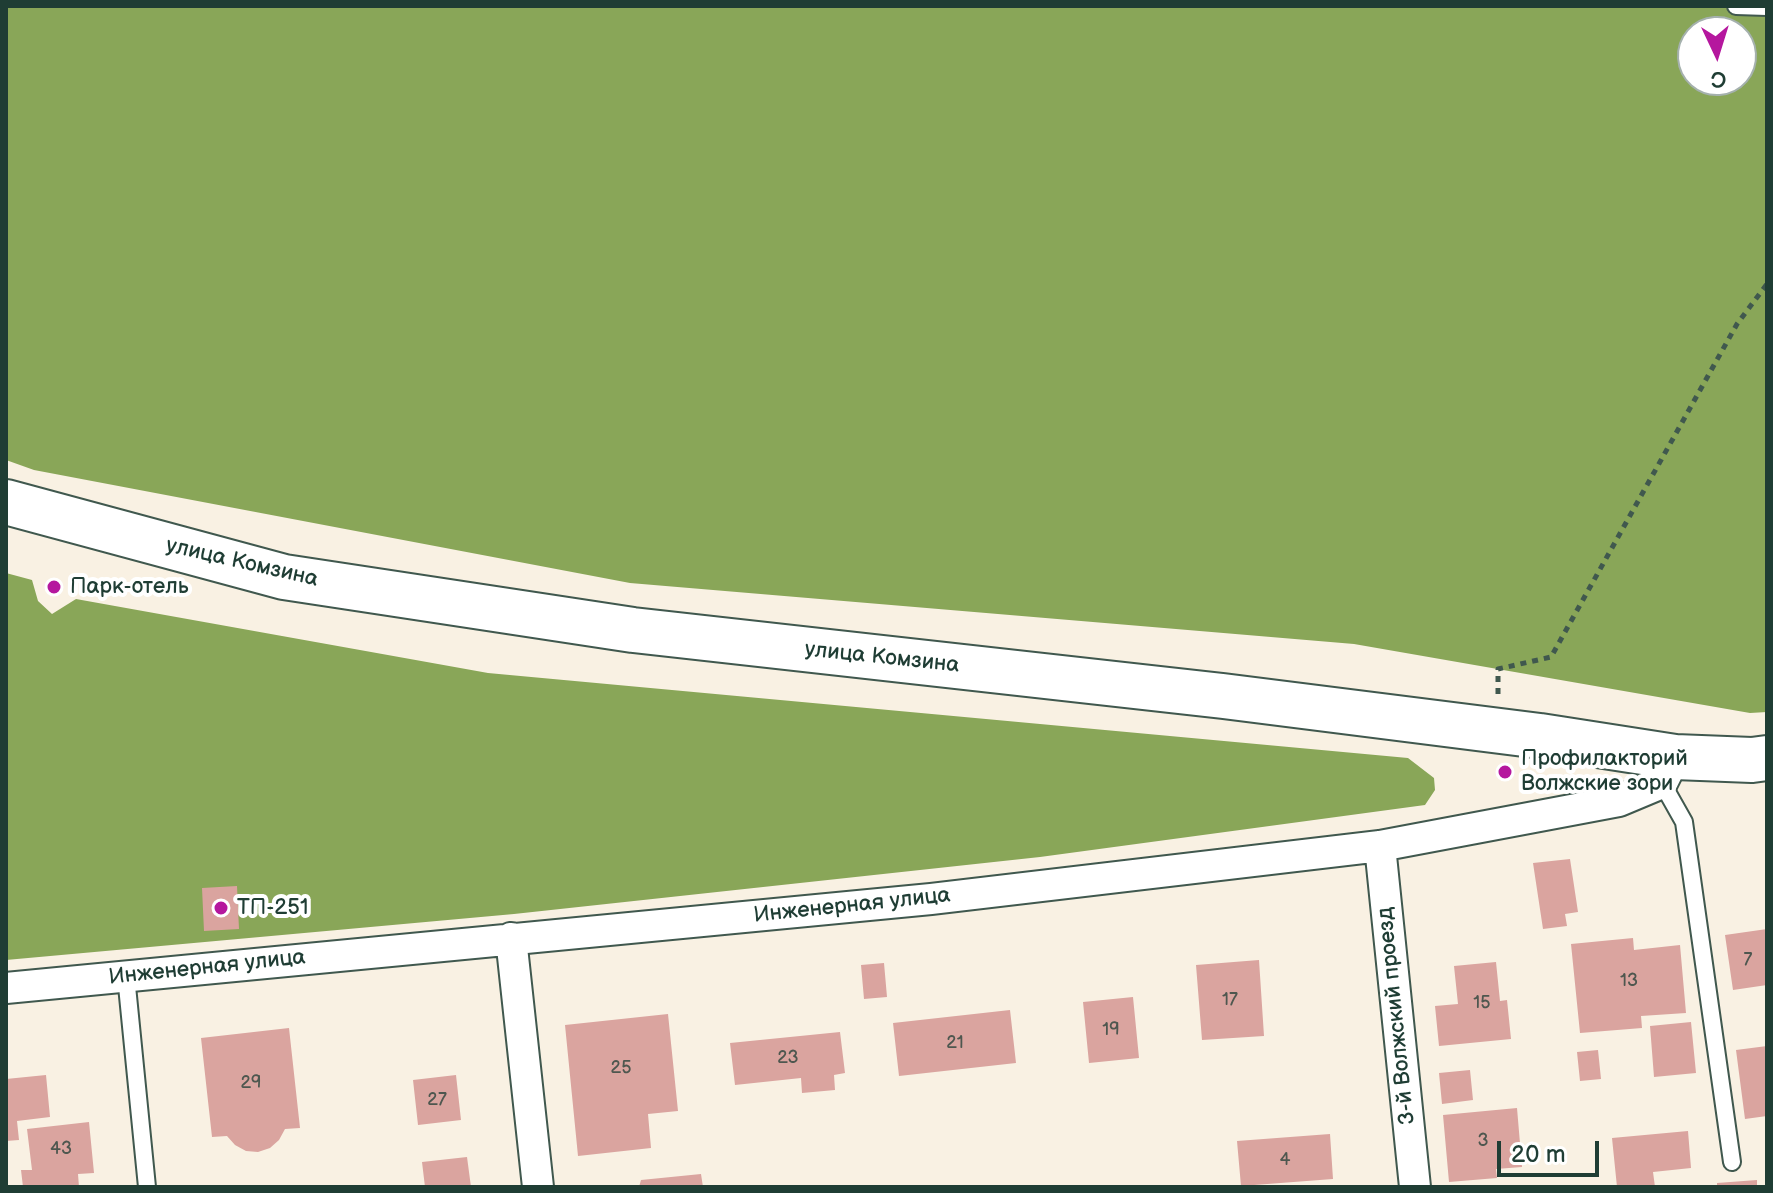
<!DOCTYPE html>
<html>
<head>
<meta charset="utf-8">
<style>
	body { margin:0 }
	#map { position:relative; width:1773px; height:1193px; overflow:hidden; background:#f9f1e3; font-family:"Balsamiq Sans",sans-serif }
	canvas { display:block }
	.frame { position:absolute; inset:0; border:8px solid #1f3d34; pointer-events:none }
	.north { position:absolute; left:1677px; top:16px; width:80px; height:80px; box-sizing:border-box; background:#fff; border:2px solid #a5b1ae; border-radius:50%; rotate:176deg; font-size:22px; font-weight:700; line-height:32px; text-align:center; color:#1f3d34 }
	.north::after { content:''; display:block; margin:auto; width:28px; height:36px; background:#b5179e; clip-path:polygon(50% 0,100% 100%,50% 72%,0 100%) }
	.scale { position:absolute; left:1497px; top:1141px; width:102px; height:36px; box-sizing:border-box; border:4px solid #1f3d34; border-top:0; padding-left:10px; font-size:24px; line-height:28px; white-space:nowrap; color:#1f3d34; -webkit-text-stroke:6px #fff; paint-order:stroke }
</style>
</head>
<body>
<div id="map">
<canvas width="1773" height="1193"></canvas>
<div class="frame"></div>
<div class="north">С</div>
<div class="scale">20 m</div>
</div>
<script>
const ctx = document.querySelector('canvas').getContext('2d');
ctx.lineJoin = 'round';
function fillPath(path, color) {
  ctx.fillStyle = color;
  ctx.fill(path, 'evenodd');
}
function poly(rows) {
  const path = new Path2D();
  for (const r of rows) {
    path.moveTo(r[0], r[1]);
    for (let i = 2; i < r.length; i += 2) path.lineTo(r[i], r[i + 1]);
  }
  return path;
}
function strokePath(path, color, width, dash) {
  ctx.strokeStyle = color;
  ctx.lineWidth = width;
  ctx.lineCap = dash ? 'butt' : 'round';
  ctx.setLineDash(dash || []);
  ctx.stroke(path);
}
function write(font, color, halo, rows, align = 'center') {
  ctx.font = font + ' "Balsamiq Sans",sans-serif';
  ctx.lineWidth = 8;
  ctx.setLineDash([]);
  ctx.textBaseline = 'middle';
  ctx.strokeStyle = halo;
  ctx.fillStyle = color;
  for (const [text, x, y, turn = 0] of rows) {
    ctx.save();
    ctx.translate(x, y);
    ctx.rotate((+turn || 0) * Math.PI / 180);
    ctx.textAlign = isNaN(turn) ? turn : align;
    if (halo) ctx.strokeText(text, 0, 0);
    ctx.fillText(text, 0, 0);
    ctx.restore();
  }
}
const forest = poly([
	[6,6,1767,6,1767,712,1750,713,1354,644,630,583,34,470,6,460],
	[1693,32,1741,32,1741,80,1693,80],
	[6,573,32,580,38,601,52,614,76,599,488,673,1408,758,1434,778,1435,790,1425,805,1040,857,514,914,6,960]
]);
const building = poly([
	[1570,859,1578,912,1565,914,1567,926,1543,929,1533,863],
	[237,886,239,929,204,931,202,888],
	[1767,929,1767,985,1733,990,1725,935],
	[1633,938,1634,950,1680,945,1686,1013,1641,1016,1642,1028,1580,1033,1571,944],
	[1259,960,1264,1036,1202,1040,1196,965],
	[1496,962,1500,1001,1507,1000,1511,1039,1439,1046,1435,1006,1458,1004,1454,966],
	[884,963,887,997,864,999,861,965],
	[1133,997,1139,1058,1089,1063,1083,1002],
	[1010,1010,1016,1063,899,1076,893,1023],
	[668,1014,678,1111,648,1114,651,1148,578,1156,565,1025],
	[1691,1022,1696,1073,1654,1077,1650,1026],
	[289,1028,300,1128,285,1129,279,1140,270,1148,258,1152,246,1151,235,1145,227,1136,212,1137,201,1038],
	[840,1032,845,1073,834,1075,835,1090,802,1093,801,1078,735,1085,730,1043],
	[1767,1046,1767,1116,1745,1119,1736,1050],
	[1598,1050,1601,1079,1580,1081,1577,1052],
	[1470,1070,1473,1100,1442,1104,1439,1073],
	[46,1075,50,1117,17,1121,19,1140,6,1141,6,1079],
	[456,1075,461,1120,418,1125,413,1080],
	[1517,1108,1522,1167,1496,1169,1497,1178,1449,1182,1443,1115],
	[89,1122,94,1173,78,1174,79,1187,23,1187,21,1170,32,1170,27,1129],
	[1688,1131,1691,1168,1653,1172,1655,1187,1617,1187,1612,1138],
	[1330,1134,1333,1179,1241,1186,1237,1141],
	[467,1157,471,1187,425,1187,422,1162],
	[701,1174,703,1187,639,1187,641,1180],
	[1757,1180,1757,1187,1717,1187,1717,1183]
]);
const path = poly([
	[1498,694,1498,669,1551,657,1737,324,1767,284]
]);
const lane = poly([
	[1736,6,1767,7],
	[1662,783,1684,822,1732,1162],
	[126,976,147,1187]
]);
const street = poly([
	[1380,846,1415,1187],
	[511,938,538,1187],
	[6,988,931,899,1380,846,1619,801,1662,783,1675,757]
]);
const primary = poly([
	[6,502,284,577,633,630,1223,696,1540,736,1675,757,1752,760,1767,758]
]);
const markers = [
	[54,587,8,"#b5179e"],
	[1505,772,8,"#b5179e"],
	[221,908,8,"#b5179e"]
];
const numberNames = [
	["7",1748,960],
	["13",1629,981],
	["17",1230,1000],
	["15",1482,1003],
	["19",1111,1030],
	["21",955,1043],
	["23",788,1058],
	["25",621,1068],
	["29",251,1083],
	["27",437,1100],
	["3",1483,1141],
	["43",61,1149],
	["4",1285,1160]
];
const streetNames = [
	["улица Комзина",242,563,13],
	["улица Комзина",882,658,6],
	["Инженерная улица",852,906,-6],
	["Инженерная улица",207,968,-6],
	["3-й Волжский проезд",1397,1016,-96]
];
const poiNames = [
	["Парк-отель",70,587],
	["Профилакторий",1521,759],
	["Волжские зори",1521,784],
	["ТП-251",237,908]
];
fillPath(forest, '#89a658');
fillPath(building, '#daa49f');
strokePath(lane, '#40584e', 20);
strokePath(street, '#40584e', 34);
strokePath(primary, '#40584e', 48);
strokePath(path, '#40584e', 5, [6, 6]);
strokePath(lane, '#fff', 16);
strokePath(street, '#fff', 30);
strokePath(primary, '#fff', 44);
for (const [x, y, r, color] of markers) {
  const dot = new Path2D();
  dot.arc(x, y, r, 0, 2 * Math.PI);
  ctx.fillStyle = color;
  ctx.fill(dot);
  strokePath(dot, '#fff', 3);
}
write('18px', '#4e574f', null, numberNames);
write('22px', '#1f3d34', '#fff', streetNames);
write('22px', '#1f3d34', '#fff', poiNames, 'left');
</script>
</body>
</html>
